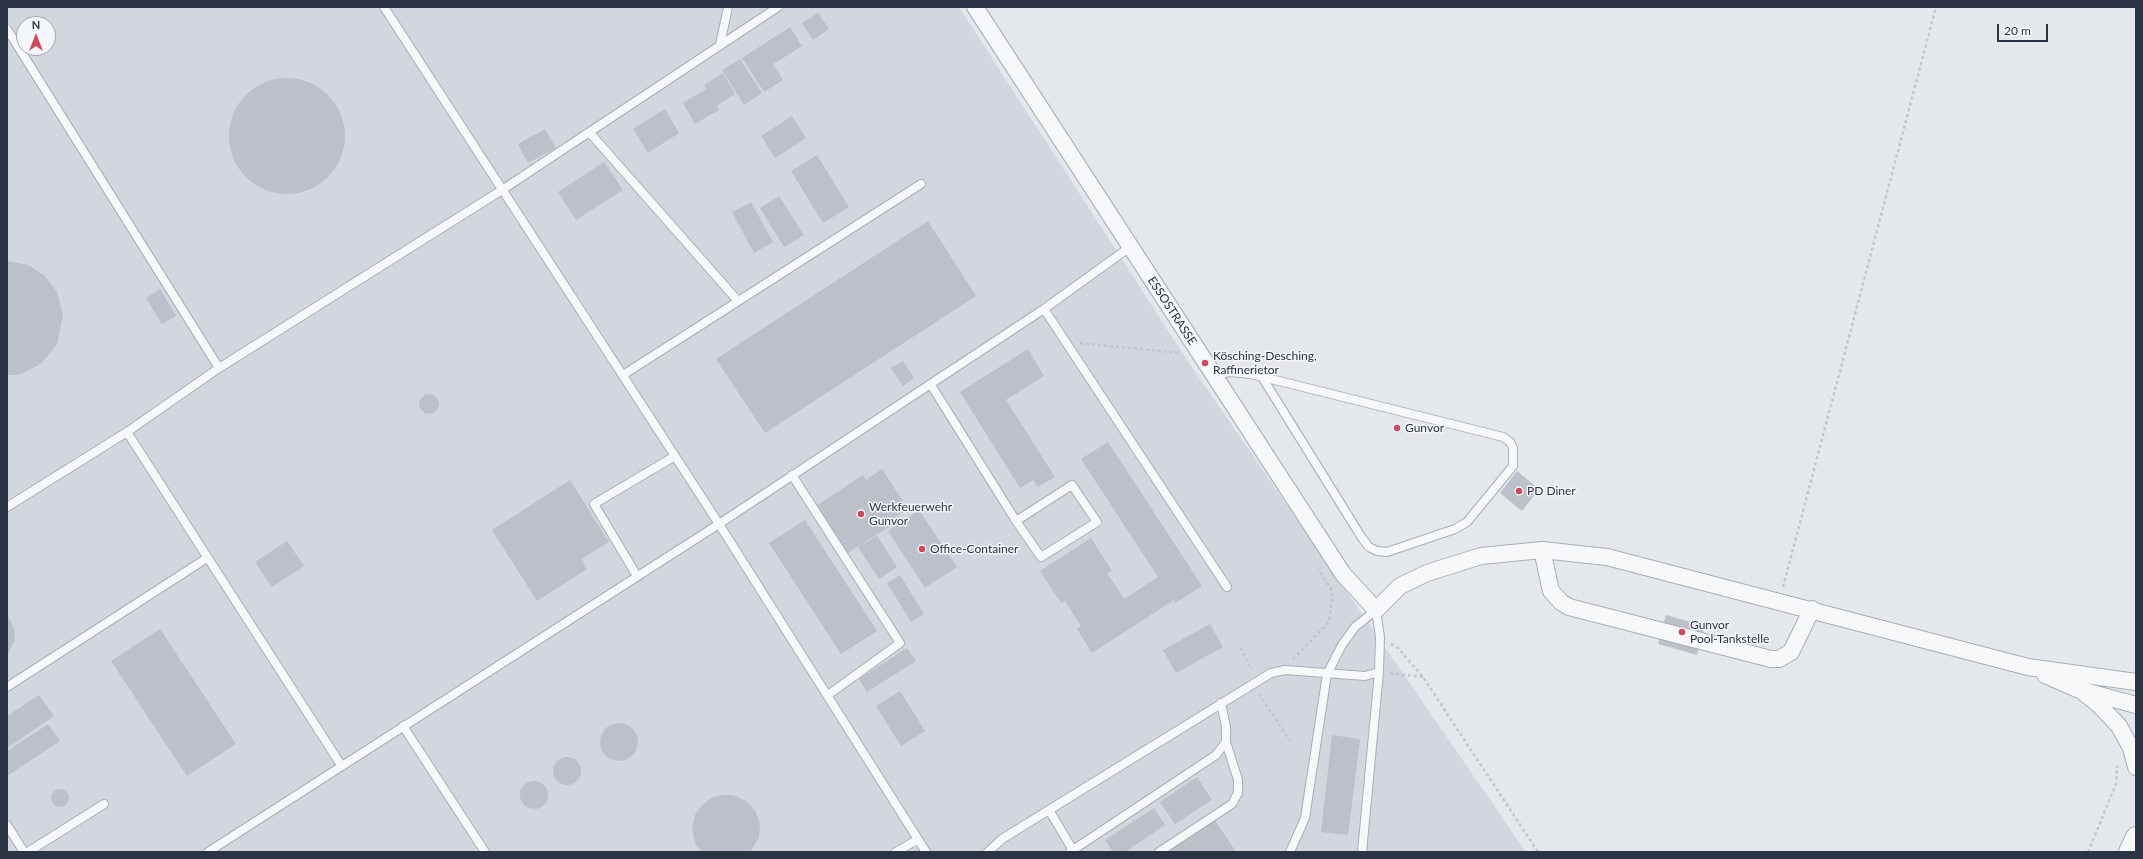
<!DOCTYPE html>
<html>
<head>
<meta charset="utf-8">
<style>
	body { margin:0 }
	#map { position:relative; width:2143px; height:859px; overflow:hidden; background:#e4e7ec; font-family:Lato,sans-serif }
	canvas { display:block }
	.frame { position:absolute; inset:0; border:8px solid #2b3445; pointer-events:none }
	.north { position:absolute; left:16px; top:16px; width:40px; height:40px; box-sizing:border-box; background:#f4f6f9; border:1px solid #a4a8b1; border-radius:50%; rotate:0deg; font-size:11px; font-weight:700; line-height:16px; text-align:center; color:#2b3445 }
	.north::after { content:''; display:block; margin:auto; width:14px; height:18px; background:#d1495b; clip-path:polygon(50% 0,100% 100%,50% 72%,0 100%) }
	.scale { position:absolute; left:1997px; top:24px; width:51px; height:18px; box-sizing:border-box; border:2px solid #2b3445; border-top:0; padding-left:5px; font-size:12px; line-height:14px; white-space:nowrap; color:#2b3445; -webkit-text-stroke:3px #f4f6f9; paint-order:stroke }
</style>
</head>
<body>
<div id="map">
<canvas width="2143" height="859"></canvas>
<div class="frame"></div>
<div class="north">N</div>
<div class="scale">20 m</div>
</div>
<script>
const ctx = document.querySelector('canvas').getContext('2d');
ctx.lineJoin = 'round';
function fillPath(path, color) {
  ctx.fillStyle = color;
  ctx.fill(path, 'evenodd');
}
function poly(rows) {
  const path = new Path2D();
  for (const r of rows) {
    if (r.length === 3) {
      path.moveTo(r[0] + r[2], r[1]);
      path.arc(r[0], r[1], r[2], 0, 2 * Math.PI);
      continue;
    }
    path.moveTo(r[0], r[1]);
    for (let i = 2; i < r.length; i += 2) path.lineTo(r[i], r[i + 1]);
  }
  return path;
}
function strokePath(path, color, width, dash) {
  ctx.strokeStyle = color;
  ctx.lineWidth = width;
  ctx.lineCap = dash ? 'butt' : 'round';
  ctx.setLineDash(dash || []);
  ctx.stroke(path);
}
function write(font, color, halo, rows, align = 'center') {
  ctx.font = font + ' Lato,sans-serif';
  ctx.lineWidth = 3;
  ctx.setLineDash([]);
  ctx.textBaseline = 'middle';
  ctx.strokeStyle = halo;
  ctx.fillStyle = color;
  for (const [text, x, y, turn = 0] of rows) {
    ctx.save();
    ctx.translate(x, y);
    ctx.rotate((+turn || 0) * Math.PI / 180);
    ctx.textAlign = isNaN(turn) ? turn : align;
    if (halo) ctx.strokeText(text, 0, 0);
    ctx.fillText(text, 0, 0);
    ctx.restore();
  }
}
const built = poly([
	[7,7,959,7,1187,360,1526,852,7,852],
	[24,24,48,24,48,48,24,48]
]);
const building = poly([
	[818,13,829,29,813,40,802,23],
	[790,27,802,46,773,64,783,80,764,92,742,58],
	[740,59,762,93,744,105,722,70],
	[723,73,735,94,717,106,719,110,695,124,683,103,706,89,704,85],
	[287,136,58],
	[665,109,679,133,648,153,633,129],
	[792,116,806,138,775,158,761,136],
	[545,129,556,148,528,163,518,144],
	[817,155,849,207,823,223,791,171],
	[604,162,623,190,576,220,558,192],
	[779,196,804,235,784,247,760,208],
	[751,202,773,242,754,253,732,212],
	[928,221,976,296,765,433,716,359],
	[7,261,28,265,44,275,57,292,63,315,57,344,41,364,18,375,7,375],
	[160,289,176,316,162,324,146,298],
	[1028,349,1044,376,1006,400,1055,477,1038,487,1033,480,1020,488,960,392],
	[903,361,914,378,903,386,891,368],
	[429,404,10],
	[1108,442,1202,586,1175,603,1174,600,1092,653,1077,629,1081,626,1065,601,1061,603,1040,571,1091,538,1112,571,1107,573,1124,599,1158,577,1081,459],
	[882,469,908,509,892,519,895,523,848,553,816,506,863,475,866,480],
	[1517,471,1539,489,1522,511,1500,493],
	[570,480,609,542,581,559,587,569,537,601,492,530],
	[919,510,957,567,925,588,888,531],
	[805,520,877,631,841,654,769,543],
	[877,536,897,567,879,579,858,547],
	[287,541,304,566,272,587,255,562],
	[900,575,924,614,911,622,887,583],
	[7,614,14,628,15,640,7,656],
	[1666,615,1705,626,1697,655,1658,644],
	[1210,624,1223,647,1176,673,1163,650],
	[160,629,236,744,187,776,111,661],
	[907,648,916,661,867,692,859,679],
	[900,691,925,731,901,746,876,706],
	[39,695,54,716,7,748,7,716],
	[619,742,19],
	[48,724,60,741,7,776,7,751],
	[1332,735,1360,739,1348,835,1321,832],
	[567,771,14],
	[1197,777,1212,800,1175,824,1160,802],
	[534,795,14],
	[60,798,9],
	[721,795,733,795,746,801,755,810,760,824,759,838,750,852,702,852,695,843,692,828,695,815,702,805,711,798],
	[1154,808,1165,825,1125,852,1113,852,1105,840],
	[1215,820,1236,852,1166,852]
]);
const path = poly([
	[1080,343,1181,353],
	[1783,587,1936,7],
	[1391,644,1398,648,1423,677,1538,852],
	[1240,648,1252,670],
	[1293,659,1329,622,1333,592,1320,572,1320,568],
	[1390,673,1423,677],
	[1259,694,1292,744],
	[2088,852,2116,784,2117,766]
]);
const service = poly([
	[384,7,719,524,926,852],
	[7,29,219,368],
	[720,45,728,7],
	[590,133,738,301],
	[1044,309,1227,587],
	[623,375,921,184],
	[1213,375,1230,372,1251,374,1503,437,1510,442,1513,448,1513,466,1467,522,1455,529,1387,552,1377,551,1369,547,1362,538,1262,377],
	[931,385,1016,521,1041,557,1097,522,1072,485,1016,521],
	[127,432,341,765],
	[792,475,900,643,828,695],
	[7,507,127,432,219,368,502,190,778,7],
	[637,576,594,504,675,456],
	[7,687,207,558],
	[403,726,485,852],
	[1049,810,1074,852],
	[7,825,24,852],
	[28,852,104,804],
	[208,852,719,524,1044,309,1130,247],
	[896,852,917,840],
	[988,852,1002,839,1271,673,1285,670,1365,676,1379,672],
	[1070,852,1216,755,1226,742,1226,727,1221,703],
	[1159,852,1232,804,1238,793,1238,780,1226,742],
	[1290,852,1305,818,1327,674,1342,645,1355,627,1376,610],
	[1362,852,1379,672,1380,637,1376,610]
]);
const minor = poly([
	[975,7,1343,574,1376,610,1400,586,1427,573,1481,556,1542,550,1607,557,2028,667,2136,682],
	[1542,550,1551,591,1561,602,1569,607,1771,659,1779,659,1791,652,1812,609],
	[2045,675,2077,689,2136,705],
	[2084,693,2098,704,2119,726,2131,748,2136,767]
]);
const tertiary = poly([
	[2129,852,2136,837]
]);
const markers = [
	[1205,363,4,"#d1495b"],
	[1397,428,4,"#d1495b"],
	[1519,491,4,"#d1495b"],
	[861,514,4,"#d1495b"],
	[922,549,4,"#d1495b"],
	[1682,632,4,"#d1495b"]
];
const streetNames = [
	["ESSOSTRASSE",1172,311,57]
];
const poiNames = [
	["Kösching-Desching,",1213,356],
	["Raffinerietor",1213,370],
	["Gunvor",1405,428],
	["PD Diner",1527,491],
	["Werkfeuerwehr",869,507],
	["Gunvor",869,521],
	["Office-Container",930,549],
	["Gunvor",1690,625],
	["Pool-Tankstelle",1690,639]
];
fillPath(built, '#d2d6de');
fillPath(building, '#bbc0ca');
strokePath(service, '#a9aeb7', 10);
strokePath(minor, '#a9aeb7', 18);
strokePath(tertiary, '#a9aeb7', 22);
strokePath(path, '#c2c5cb', 2.5, [3, 3]);
strokePath(service, '#f7f8fa', 8);
strokePath(minor, '#f7f8fa', 16);
strokePath(tertiary, '#f7f8fa', 20);
for (const [x, y, r, color] of markers) {
  const dot = new Path2D();
  dot.arc(x, y, r, 0, 2 * Math.PI);
  ctx.fillStyle = color;
  ctx.fill(dot);
  strokePath(dot, '#f4f6f9', 1.5);
}
write('12px', '#2b3445', '#f4f6f9', streetNames);
write('12px', '#2b3445', '#f4f6f9', poiNames, 'left');
</script>
</body>
</html>
